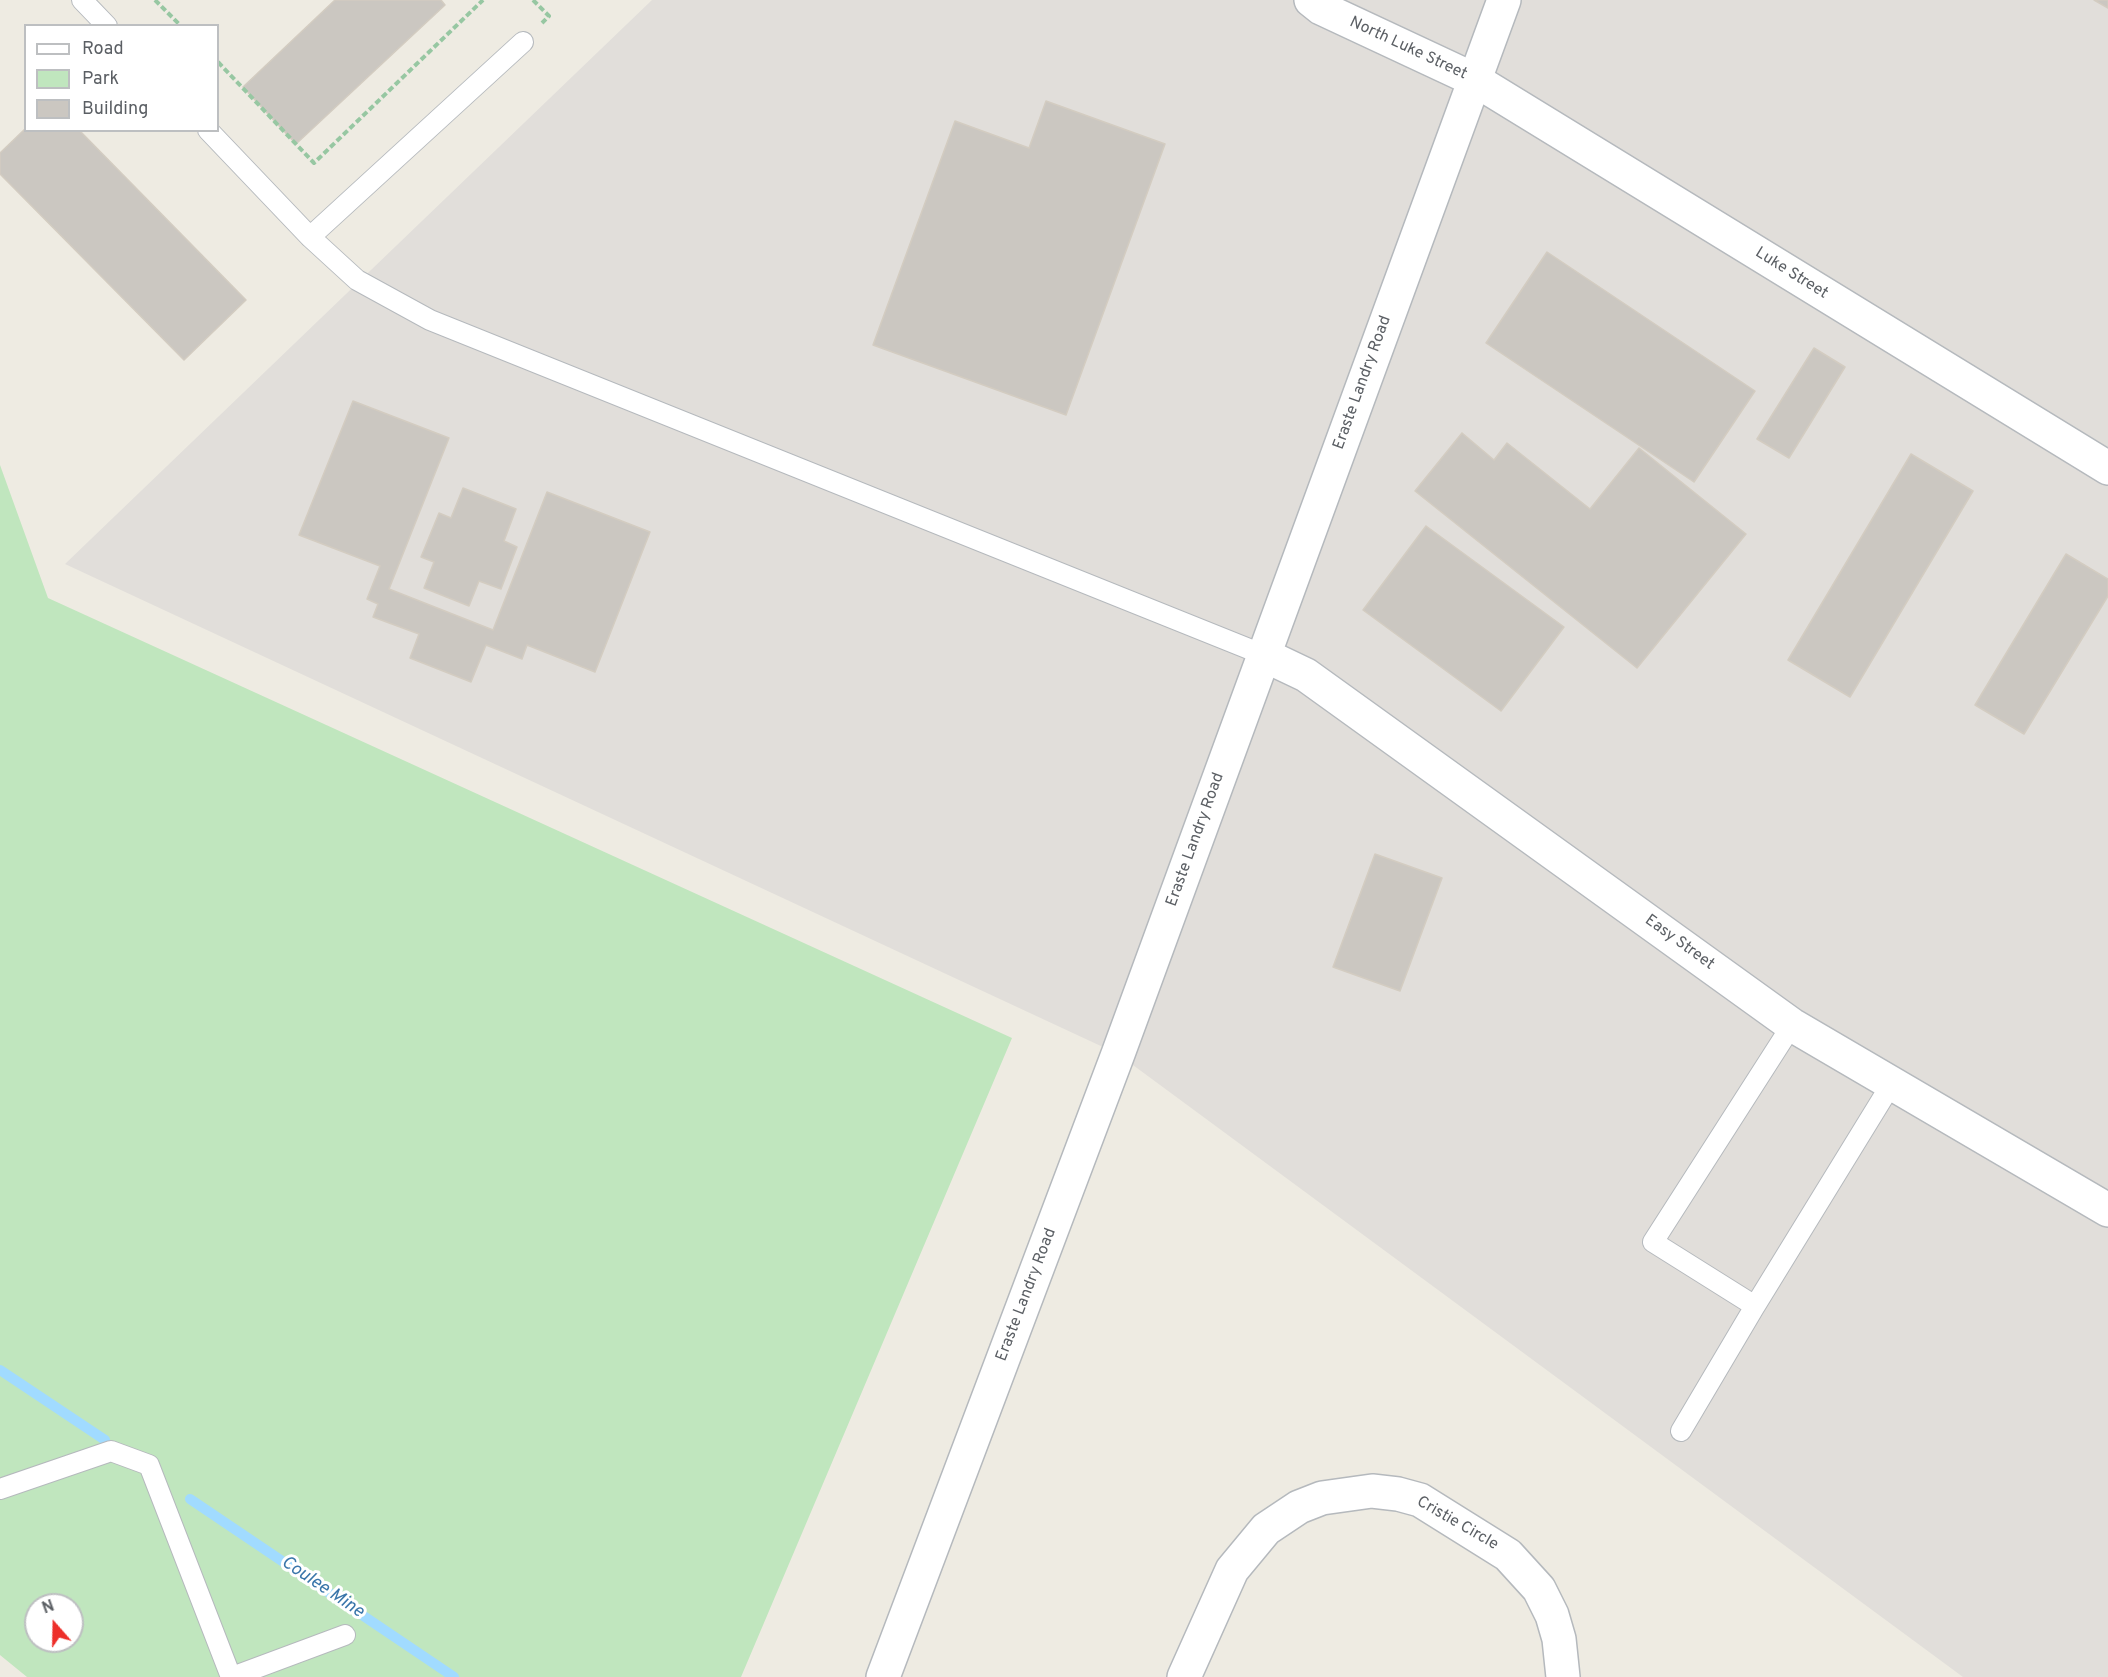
<!DOCTYPE html>
<html>
<head>
<meta charset="utf-8">
<style>
	body { margin:0 }
	#map { position:relative; width:2108px; height:1677px; overflow:hidden; background:#eeebe2; font-family:Overpass,sans-serif }
	canvas { display:block }
	.legend { position:absolute; left:24px; top:24px; width:195px; height:108px; box-sizing:border-box; background:#fff; border:2px solid #bdbfc1; margin:0; padding:8px 10px; list-style:none; font-size:18px; color:#5b5f64 }
	.legend li { display:flex; align-items:center; gap:12px; height:30px }
	.legend b { width:30px; border:2px solid #bdbfc1 }
	.north { position:absolute; left:24px; top:1593px; width:60px; height:60px; box-sizing:border-box; background:#fff; border:2px solid #bdbfc1; border-radius:50%; rotate:340deg; font-size:16px; font-weight:700; line-height:24px; text-align:center; color:#5b5f64 }
	.north::after { content:''; display:block; margin:auto; width:21px; height:27px; background:#ed2f2a; clip-path:polygon(50% 0,100% 100%,50% 72%,0 100%) }
</style>
</head>
<body>
<div id="map">
<canvas width="2108" height="1677"></canvas>
<ul class="legend">
<li><b style="height:8px;background:#fff"></b>Road</li>
<li><b style="height:16px;background:#c0e6be"></b>Park</li>
<li><b style="height:16px;background:#cbc7c1"></b>Building</li>
</ul>
<div class="north">N</div>
</div>
<script>
const ctx = document.querySelector('canvas').getContext('2d');
ctx.lineJoin = 'round';
function fillPath(path, color) {
  ctx.fillStyle = color;
  ctx.fill(path, 'evenodd');
}
function poly(rows) {
  const path = new Path2D();
  for (const r of rows) {
    path.moveTo(r[0], r[1]);
    for (let i = 2; i < r.length; i += 2) path.lineTo(r[i], r[i + 1]);
  }
  return path;
}
function strokePath(path, color, width, dash) {
  ctx.strokeStyle = color;
  ctx.lineWidth = width;
  ctx.lineCap = dash ? 'butt' : 'round';
  ctx.setLineDash(dash || []);
  ctx.stroke(path);
}
function write(font, color, halo, rows, align = 'center') {
  ctx.font = font + ' Overpass,sans-serif';
  ctx.lineWidth = 6;
  ctx.setLineDash([]);
  ctx.textBaseline = 'middle';
  ctx.strokeStyle = halo;
  ctx.fillStyle = color;
  for (const [text, x, y, turn = 0] of rows) {
    ctx.save();
    ctx.translate(x, y);
    ctx.rotate((+turn || 0) * Math.PI / 180);
    ctx.textAlign = isNaN(turn) ? turn : align;
    if (halo) ctx.strokeText(text, 0, 0);
    ctx.fillText(text, 0, 0);
    ctx.restore();
  }
}
const industrial = poly([
	[652,0,2108,0,2108,1677,1963,1677,1118,1054,65,564]
]);
const green = poly([
	[0,465,48,598,1012,1038,741,1677,27,1677,0,1655],
	[36,1605,72,1605,72,1641,36,1641]
]);
const stream = poly([
	[0,1370,105,1440],
	[190,1499,454,1677]
]);
const building = poly([
	[335,0,441,0,445,5,296,144,243,87,335,0],
	[2094,0,2108,0,2108,8,2094,0],
	[1046,101,1165,144,1066,415,873,345,955,121,1029,148,1046,101],
	[26,128,26,130,79,130,246,300,184,360,0,174,0,153,26,128],
	[1547,252,1755,391,1694,482,1486,343,1547,252],
	[1814,348,1845,367,1789,458,1757,439,1814,348],
	[353,401,449,438,389,589,493,630,547,492,650,532,595,672,527,645,522,659,486,645,471,682,410,658,419,634,373,617,378,604,367,599,380,566,299,535,353,401],
	[1462,433,1494,460,1507,443,1590,509,1639,448,1746,534,1637,668,1415,491,1462,433],
	[1911,454,1973,491,1850,697,1788,660,1911,454],
	[463,488,516,509,504,541,517,547,501,589,479,581,469,606,424,588,434,562,421,557,439,513,451,518,463,488],
	[1426,526,1564,627,1501,711,1363,610,1426,526],
	[2066,554,2108,579,2108,596,2024,734,1975,705,2066,554],
	[1375,854,1442,878,1400,991,1333,967,1375,854]
]);
const path = poly([
	[155,0,181,26],
	[533,0,549,16,542,23],
	[218,62,314,163,483,0]
]);
const service = poly([
	[82,0,107,26],
	[208,130,310,237,357,280,430,320,1264,655],
	[310,237,523,42],
	[1792,1025,1653,1242,1755,1306,1892,1083],
	[1681,1431,1755,1306],
	[0,1489,111,1451,149,1465,231,1677],
	[232,1677,345,1635]
]);
const minor = poly([
	[1311,0,1321,8,1475,80,2108,468],
	[1264,655,1306,675,1792,1025,2108,1210],
	[1184,1677,1232,1570,1266,1529,1299,1507,1322,1498,1372,1491,1398,1494,1420,1500,1508,1555,1539,1589,1552,1615,1559,1639,1563,1677]
]);
const tertiary = poly([
	[883,1677,1118,1054,1504,0]
]);
const streetNames = [
	["North Luke Street",1408,49,25],
	["Luke Street",1791,274,32],
	["Eraste Landry Road",1363,383,-70],
	["Eraste Landry Road",1196,840,-70],
	["Easy Street",1679,943,36],
	["Eraste Landry Road",1027,1295,-69],
	["Cristie Circle",1457,1524,30]
];
const waterNames = [
	["Coulee Mine",322,1588,34]
];
fillPath(industrial, '#e1deda');
fillPath(green, '#c0e6be');
strokePath(stream, '#a1dbff', 10);
fillPath(building, '#cbc7c1');
strokePath(building, '#d3ccc1', 1.5);
strokePath(service, '#b5b9bd', 22);
strokePath(minor, '#b5b9bd', 36);
strokePath(tertiary, '#b5b9bd', 36);
strokePath(path, '#97c7a2', 4, [6, 3]);
strokePath(service, '#fff', 20);
strokePath(minor, '#fff', 33);
strokePath(tertiary, '#fff', 33);
write('16px', '#5b5f64', '#fff', streetNames);
write('italic 18px', '#3a76aa', '#fff', waterNames);
</script>
</body>
</html>
